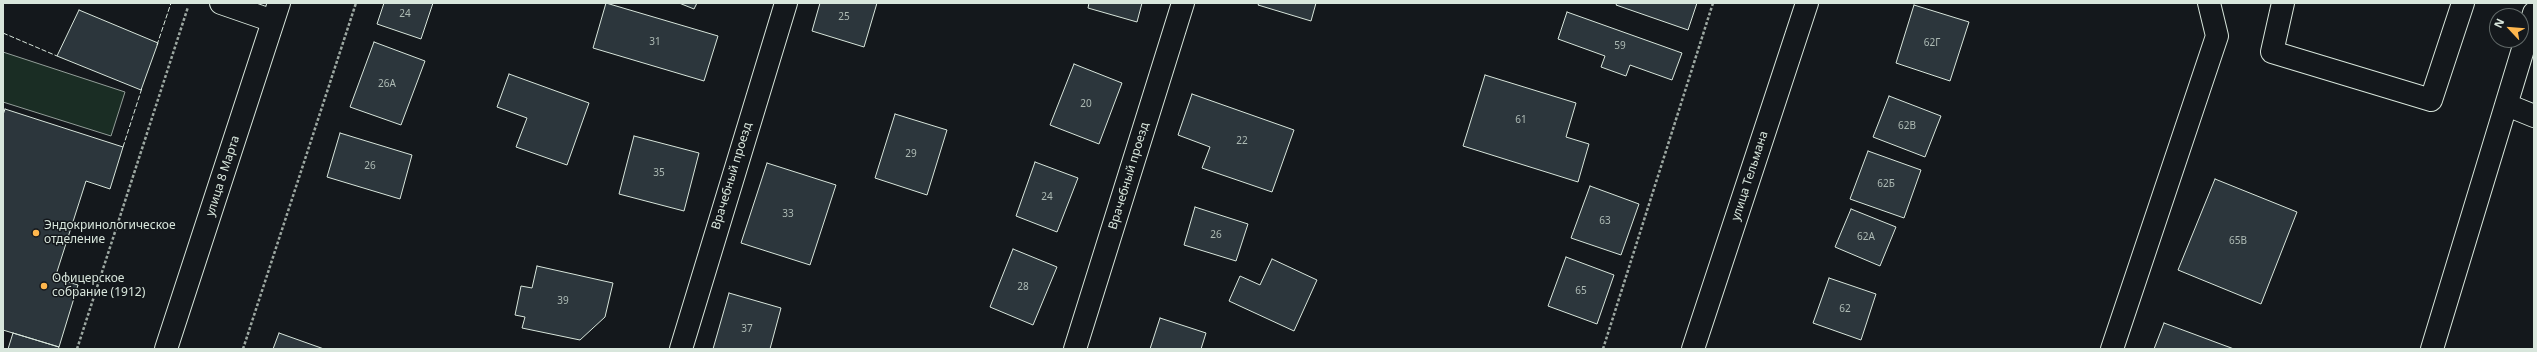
<!DOCTYPE html>
<html>
<head>
<meta charset="utf-8">
<style>
	body { margin:0 }
	#map { position:relative; width:2537px; height:352px; overflow:hidden; background:#14181c; font-family:"Noto Sans",sans-serif }
	canvas { display:block }
	.frame { position:absolute; inset:0; border:4px solid #d8e6dc; pointer-events:none }
	.north { position:absolute; left:2489px; top:8px; width:40px; height:40px; box-sizing:border-box; background:#14181c; border:1px solid #626a69; border-radius:50%; rotate:296deg; font-size:11px; font-weight:700; line-height:16px; text-align:center; color:#d8e6dc }
	.north::after { content:''; display:block; margin:auto; width:14px; height:18px; background:#ffb74d; clip-path:polygon(50% 0,100% 100%,50% 72%,0 100%) }
</style>
</head>
<body>
<div id="map">
<canvas width="2537" height="352"></canvas>
<div class="frame"></div>
<div class="north">N</div>
</div>
<script>
const ctx = document.querySelector('canvas').getContext('2d');
ctx.lineJoin = 'round';
function fillPath(path, color) {
  ctx.fillStyle = color;
  ctx.fill(path, 'evenodd');
}
function poly(rows) {
  const path = new Path2D();
  for (const r of rows) {
    path.moveTo(r[0], r[1]);
    for (let i = 2; i < r.length; i += 2) path.lineTo(r[i], r[i + 1]);
  }
  return path;
}
function strokePath(path, color, width, dash) {
  ctx.strokeStyle = color;
  ctx.lineWidth = width;
  ctx.lineCap = dash ? 'butt' : 'round';
  ctx.setLineDash(dash || []);
  ctx.stroke(path);
}
function write(font, color, halo, rows, align = 'center') {
  ctx.font = font + ' "Noto Sans",sans-serif';
  ctx.lineWidth = 3;
  ctx.setLineDash([]);
  ctx.textBaseline = 'middle';
  ctx.strokeStyle = halo;
  ctx.fillStyle = color;
  for (const [text, x, y, turn = 0] of rows) {
    ctx.save();
    ctx.translate(x, y);
    ctx.rotate((+turn || 0) * Math.PI / 180);
    ctx.textAlign = isNaN(turn) ? turn : align;
    if (halo) ctx.strokeText(text, 0, 0);
    ctx.fillText(text, 0, 0);
    ctx.restore();
  }
}
const green = poly([
	[3,52,125,92,111,136,3,102,3,52]
]);
const building = poly([
	[384,3,433,3,421,39,377,24,384,3],
	[606,3,718,36,704,81,593,48,606,3],
	[679,3,697,3,694,9,679,3],
	[820,3,877,3,864,47,812,31,820,3],
	[1089,3,1142,3,1137,22,1088,8,1089,3],
	[1259,3,1316,3,1311,21,1258,5,1259,3],
	[1617,3,1697,3,1688,30,1616,5,1617,3],
	[1914,5,1969,22,1950,81,1896,63,1914,5],
	[79,10,158,43,141,90,57,56,79,10],
	[1567,12,1682,53,1672,80,1630,65,1626,76,1601,67,1605,56,1558,39,1567,12],
	[374,42,425,61,401,125,350,107,374,42],
	[1074,64,1122,83,1099,144,1050,125,1074,64],
	[509,74,589,103,567,165,516,147,527,118,497,107,509,74],
	[1485,75,1576,103,1566,137,1589,144,1578,182,1463,146,1485,75],
	[1192,94,1294,130,1272,192,1202,168,1210,147,1178,135,1192,94],
	[1889,96,1941,116,1925,157,1873,137,1889,96],
	[5,109,123,147,110,189,86,181,55,278,78,285,59,347,3,330,3,115,5,109],
	[895,114,947,130,927,195,875,178,895,114],
	[340,133,412,155,400,199,327,177,340,133],
	[634,136,699,153,684,211,619,194,634,136],
	[1868,151,1921,170,1904,218,1850,199,1868,151],
	[1035,162,1078,178,1057,232,1016,216,1035,162],
	[767,163,836,185,810,265,741,243,767,163],
	[2215,179,2297,212,2261,304,2178,270,2215,179],
	[1590,186,1639,204,1621,255,1571,238,1590,186],
	[1195,207,1248,224,1236,261,1184,245,1195,207],
	[1851,209,1896,227,1880,266,1835,247,1851,209],
	[1013,249,1057,267,1033,325,990,307,1013,249],
	[1566,257,1614,275,1597,324,1548,306,1566,257],
	[1272,259,1317,280,1294,331,1229,301,1240,276,1260,285,1272,259],
	[537,266,613,283,605,317,580,340,522,328,525,317,515,315,521,286,532,288,537,266],
	[1829,278,1876,294,1861,340,1813,323,1829,278],
	[729,293,781,308,770,349,713,349,729,293],
	[1160,318,1206,333,1201,349,1150,349,1160,318],
	[2164,323,2234,349,2154,349,2164,323],
	[13,333,59,347,58,349,8,349,13,333],
	[279,333,324,349,273,349,279,333]
]);
const path = poly([
	[77,349,188,7],
	[243,349,356,3],
	[1603,349,1713,3]
]);
const minor = poly([
	[221,3,273,21],
	[2283,3,2272,52,2431,100,2463,3],
	[2507,105,2534,116],
	[166,349,279,3],
	[681,349,786,3],
	[1075,349,1183,3],
	[1693,349,1807,3],
	[2112,349,2217,36,2209,3],
	[2432,349,2534,13]
]);
const fence = poly([
	[3,33,57,56],
	[157,45,171,3],
	[123,147,142,88]
]);
const markers = [
	[36,233,4,"#ffb74d"],
	[44,286,4,"#ffb74d"]
];
const numberNames = [
	["24",405,14],
	["25",844,17],
	["31",655,42],
	["62Г",1932,43],
	["59",1620,46],
	["26А",387,84],
	["20",1086,104],
	["61",1521,120],
	["62В",1907,126],
	["22",1242,141],
	["29",911,154],
	["26",370,166],
	["35",659,173],
	["62Б",1886,184],
	["24",1047,197],
	["33",788,214],
	["63",1605,221],
	["26",1216,235],
	["62А",1866,237],
	["65В",2238,241],
	["28",1023,287],
	["65",1581,291],
	["39",563,301],
	["62",1845,309],
	["37",747,329]
];
const streetNames = [
	["улица 8 Марта",223,176,-72],
	["Врачебный проезд",732,176,-73],
	["Врачебный проезд",1129,176,-73],
	["улица Тельмана",1750,176,-72]
];
const poiNames = [
	["Эндокринологическое",44,226],
	["отделение",44,240],
	["Офицерское",52,279],
	["собрание (1912)",52,293]
];
fillPath(green, '#1a2d24');
strokePath(green, '#939e99', 1);
fillPath(building, '#2c363c');
strokePath(building, '#d8e6dc', 1);
strokePath(minor, '#d8e6dc', 24);
strokePath(path, '#9da8a2', 2.5, [3, 2]);
strokePath(minor, '#14181c', 22);
strokePath(fence, '#d8e6dc', 1, [5, 2]);
for (const [x, y, r, color] of markers) {
  const dot = new Path2D();
  dot.arc(x, y, r, 0, 2 * Math.PI);
  ctx.fillStyle = color;
  ctx.fill(dot);
  strokePath(dot, '#14181c', 1.5);
}
write('10px', '#adbab4', null, numberNames);
write('12px', '#d8e6dc', '#14181c', streetNames);
write('12px', '#d8e6dc', '#14181c', poiNames, 'left');
</script>
</body>
</html>
